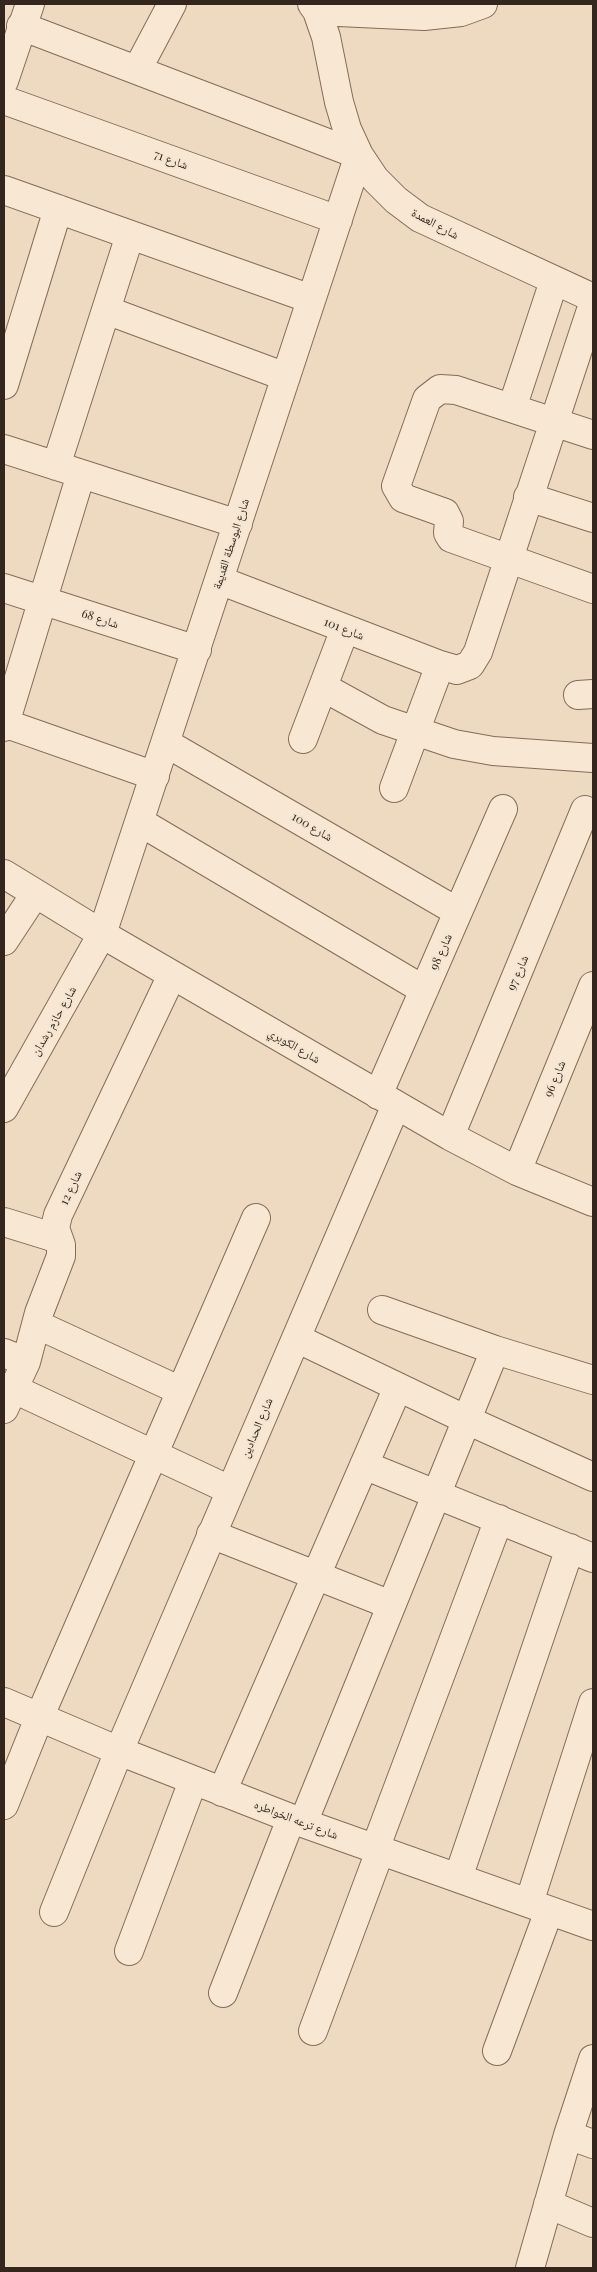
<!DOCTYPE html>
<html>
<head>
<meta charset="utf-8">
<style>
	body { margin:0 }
	#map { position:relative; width:597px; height:2272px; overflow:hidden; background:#eddac1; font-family:"Playfair Display",serif }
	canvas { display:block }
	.frame { position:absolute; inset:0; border:5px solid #35261d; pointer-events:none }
</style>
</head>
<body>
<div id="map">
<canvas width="597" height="2272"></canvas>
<div class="frame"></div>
</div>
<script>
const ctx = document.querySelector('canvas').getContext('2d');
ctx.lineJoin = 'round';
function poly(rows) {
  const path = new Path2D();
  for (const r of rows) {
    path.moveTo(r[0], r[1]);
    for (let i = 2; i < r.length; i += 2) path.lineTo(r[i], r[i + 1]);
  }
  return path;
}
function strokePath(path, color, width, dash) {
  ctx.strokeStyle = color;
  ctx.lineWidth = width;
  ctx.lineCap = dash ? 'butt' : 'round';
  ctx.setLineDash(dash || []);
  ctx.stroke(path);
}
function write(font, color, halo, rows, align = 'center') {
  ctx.font = font + ' "Playfair Display","Noto Naskh Arabic",serif';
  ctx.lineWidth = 4;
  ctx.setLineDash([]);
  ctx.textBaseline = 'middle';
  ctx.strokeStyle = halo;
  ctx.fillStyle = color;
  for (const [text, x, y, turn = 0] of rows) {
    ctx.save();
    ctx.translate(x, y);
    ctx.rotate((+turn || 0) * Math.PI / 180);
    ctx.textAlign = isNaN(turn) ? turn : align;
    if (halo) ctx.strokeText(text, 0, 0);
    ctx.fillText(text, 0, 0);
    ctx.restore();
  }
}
const minor = poly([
	[312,4,317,11,326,37,339,102,347,129,359,155,375,179,396,200,420,218,593,298],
	[317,11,424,16,461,12,483,4],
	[137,70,172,4],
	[4,81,30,4],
	[4,100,338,220],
	[4,190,311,299],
	[106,310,286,377],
	[4,385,58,209],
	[512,408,554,281],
	[593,435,456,390,440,389,427,399,396,486,403,498,445,513,449,521,448,533,451,538,593,589],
	[4,449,238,524],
	[56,466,130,235],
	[528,497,593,518],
	[219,580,440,665,457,670,470,665,478,652,593,304],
	[4,588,197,650],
	[323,687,383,720,454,744,493,751,593,758],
	[578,695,593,694],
	[4,723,155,776],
	[4,727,81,474],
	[303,739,345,629],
	[166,743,458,912],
	[394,788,440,665],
	[140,822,424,990],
	[4,874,102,934,450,1136,517,1171,593,1202],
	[4,941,35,894],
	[378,1095,503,809],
	[4,1108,102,934,359,155,21,26],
	[450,1136,585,810],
	[517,1171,593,986],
	[4,1222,59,1239],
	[382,1310,495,1350,593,1380],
	[36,1324,181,1391],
	[296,1338,467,1420,593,1477],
	[4,1353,26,1362],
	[14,1389,230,1490],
	[4,1409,26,1362,39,1313,61,1256,61,1245,55,1228,58,1215,172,975],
	[364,1465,593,1558],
	[211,1534,391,1605],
	[4,1702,119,1751,303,1823,593,1926],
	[222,1792,398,1387],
	[4,1805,39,1718,256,1218],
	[303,1823,495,1350],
	[375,1849,499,1519],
	[458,1878,570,1548],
	[529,1903,593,1703],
	[54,1912,119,1751,396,1105],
	[129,1951,193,1781],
	[223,1993,291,1819],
	[313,2031,380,1851],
	[497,2051,549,1911],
	[568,2135,593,2144],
	[548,2204,593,2223],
	[530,2268,568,2135,593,2059]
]);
const streetNames = [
	["شارع 71",171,160,20],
	["شارع العمدة",435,224,28],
	["شارع البوسطة القديمة",231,544,-72],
	["شارع 68",100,619,18],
	["شارع 101",344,629,21],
	["شارع 100",312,827,30],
	["شارع 98",441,952,-66],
	["شارع 97",518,973,-67],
	["شارع حازم رشدان",54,1021,-60],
	["شارع الكوبري",294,1046,30],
	["شارع 96",555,1079,-68],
	["شارع 12",71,1188,-65],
	["شارع الحدادين",257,1428,-67],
	["شارع ترعه الخواطره",296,1820,21]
];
strokePath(minor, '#856b59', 30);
strokePath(minor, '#f8e8d3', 28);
write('12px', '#35261d', '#f4e5d0', streetNames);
</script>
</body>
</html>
